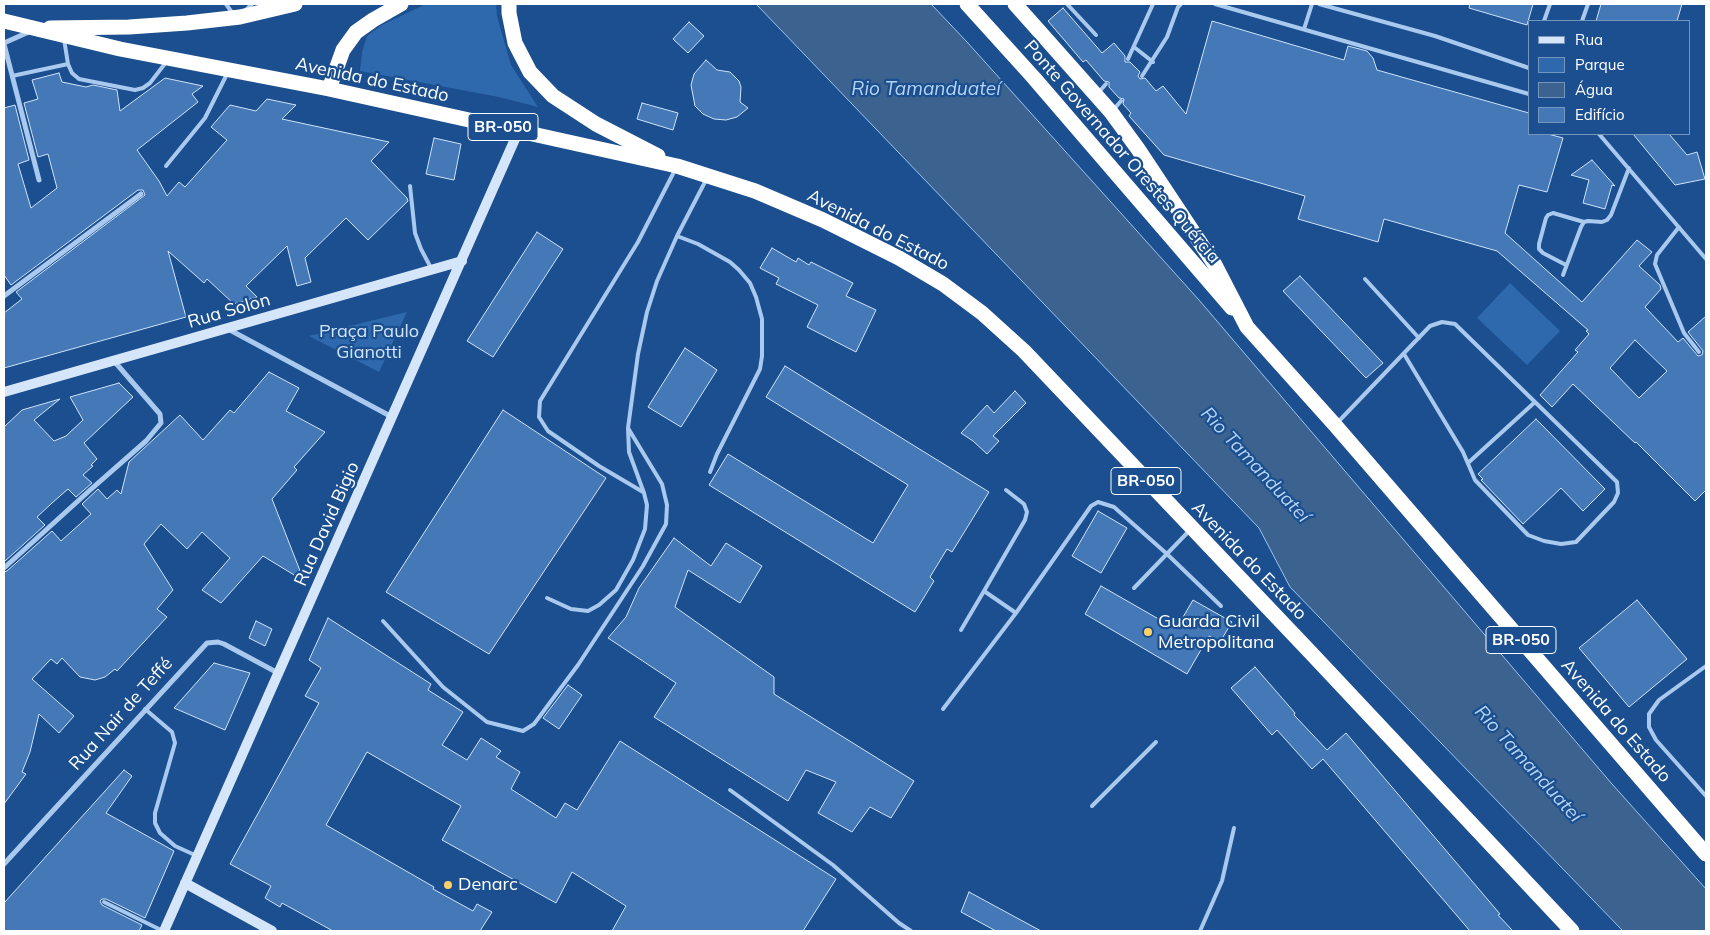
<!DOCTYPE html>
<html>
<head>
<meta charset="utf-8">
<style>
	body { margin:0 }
	#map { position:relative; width:1710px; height:935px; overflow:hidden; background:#1b4f8f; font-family:Mulish,sans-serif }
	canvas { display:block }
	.frame { position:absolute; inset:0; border:5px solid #fff; pointer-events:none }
	.legend { position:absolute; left:1528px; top:20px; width:162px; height:115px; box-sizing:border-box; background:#1b4f8f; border:1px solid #7695bc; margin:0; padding:6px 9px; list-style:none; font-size:15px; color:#fff }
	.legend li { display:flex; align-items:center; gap:10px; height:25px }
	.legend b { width:25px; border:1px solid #7695bc }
</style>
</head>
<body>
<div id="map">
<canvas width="1710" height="935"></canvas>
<div class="frame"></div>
<ul class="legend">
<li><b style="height:6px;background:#d6e6fa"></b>Rua</li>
<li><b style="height:14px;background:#2e69ad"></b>Parque</li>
<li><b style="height:14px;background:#3c6290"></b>Água</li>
<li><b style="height:14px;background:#4478b7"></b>Edifício</li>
</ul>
</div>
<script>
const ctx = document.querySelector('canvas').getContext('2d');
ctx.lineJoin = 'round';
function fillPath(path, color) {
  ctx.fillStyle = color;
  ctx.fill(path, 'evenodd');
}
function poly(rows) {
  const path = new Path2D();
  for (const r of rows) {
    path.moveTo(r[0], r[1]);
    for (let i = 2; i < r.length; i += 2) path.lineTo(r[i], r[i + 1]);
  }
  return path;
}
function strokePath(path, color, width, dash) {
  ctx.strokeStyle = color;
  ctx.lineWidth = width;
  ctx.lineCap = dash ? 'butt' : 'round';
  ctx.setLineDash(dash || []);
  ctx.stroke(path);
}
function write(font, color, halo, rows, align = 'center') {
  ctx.font = font + ' Mulish,sans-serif';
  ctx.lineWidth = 4.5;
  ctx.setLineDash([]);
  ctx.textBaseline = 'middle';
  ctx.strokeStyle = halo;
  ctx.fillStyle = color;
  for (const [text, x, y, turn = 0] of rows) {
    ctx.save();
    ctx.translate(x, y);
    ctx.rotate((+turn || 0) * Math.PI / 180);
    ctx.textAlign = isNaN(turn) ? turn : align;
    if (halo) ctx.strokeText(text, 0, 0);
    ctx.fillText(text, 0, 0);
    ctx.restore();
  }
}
const green = poly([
	[426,4,496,4,497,16,511,65,538,107,499,97,360,71,362,52,367,36,382,25],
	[1510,283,1560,331,1527,365,1477,318],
	[407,312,379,372,309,336]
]);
const water = poly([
	[756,4,931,4,967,42,1199,300,1612,784,1706,889,1706,931,1623,931,1290,587,1259,528,756,4]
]);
const building = poly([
	[1470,4,1533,4,1527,25,1469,8,1470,4],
	[1601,4,1682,4,1677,21,1596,21,1601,4],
	[1063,8,1102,53,1114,43,1125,56,1125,62,1130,62,1140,72,1138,76,1140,79,1145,78,1156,91,1163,86,1186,114,1212,21,1344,60,1348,46,1367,51,1373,58,1377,70,1529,113,1529,134,1548,134,1563,138,1547,192,1519,185,1505,233,1582,302,1637,240,1652,252,1639,266,1660,285,1661,289,1645,307,1678,342,1683,338,1698,356,1702,355,1703,351,1688,332,1706,316,1706,490,1695,501,1636,442,1635,443,1573,384,1552,407,1540,395,1578,352,1575,350,1589,334,1586,331,1588,330,1497,251,1384,219,1378,242,1298,219,1305,196,1164,155,1129,116,1131,113,1123,104,1124,99,1119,98,1109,87,1109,82,1104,81,1086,60,1083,62,1048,21,1063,8],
	[1635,340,1667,371,1639,398,1610,368,1635,340],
	[689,22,704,36,688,53,673,39,689,22],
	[706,60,717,70,730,72,739,81,741,87,740,102,748,108,737,117,726,120,714,119,703,114,695,106,691,85,694,74,706,60],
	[59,73,62,82,86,87,93,85,117,90,120,111,165,78,203,86,192,94,198,102,137,150,159,181,167,196,179,182,185,187,227,140,211,127,230,105,256,111,267,99,296,105,282,119,389,142,371,161,407,198,408,201,368,240,346,218,305,258,311,282,297,286,287,246,246,286,257,297,234,304,207,279,204,283,168,251,186,317,4,368,4,313,22,299,16,292,145,195,143,190,138,190,11,285,4,275,4,108,15,105,29,160,18,164,31,208,57,188,48,154,38,157,24,103,38,99,32,80,59,73],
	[642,103,678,113,673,130,637,119,642,103],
	[1633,134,1669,134,1687,155,1697,152,1705,179,1675,185,1633,134],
	[434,138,461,144,454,180,426,174,434,138],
	[1592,160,1615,186,1612,185,1605,209,1583,203,1589,180,1571,175,1592,160],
	[537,232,563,249,493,357,467,341,537,232],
	[772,248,796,262,798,258,809,265,811,262,853,283,846,296,876,310,856,352,807,327,818,305,776,284,779,278,760,268,772,248],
	[1300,276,1383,363,1366,378,1283,291,1300,276],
	[685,348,717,370,681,427,648,407,685,348],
	[785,366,989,492,952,552,947,549,930,577,934,581,915,612,709,485,728,454,873,543,908,485,766,397,785,366],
	[269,372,299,388,286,411,325,432,294,467,297,470,272,499,304,581,263,556,221,603,202,590,230,558,202,532,187,549,161,524,144,544,173,590,157,609,167,617,117,671,115,669,105,677,95,680,80,677,62,658,57,664,51,659,32,679,74,716,59,733,39,714,30,752,22,772,26,774,4,804,4,572,7,571,52,531,61,541,91,514,82,504,98,489,107,499,117,490,121,494,129,462,180,415,203,440,230,410,234,413,269,372],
	[119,383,133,397,84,443,97,459,91,465,93,466,83,475,92,483,76,497,68,489,52,503,37,517,45,525,4,562,4,427,22,410,60,399,34,420,54,441,66,436,83,420,70,397,119,383],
	[1015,391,1026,403,993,436,999,441,987,454,973,441,961,433,987,405,994,413,1015,391],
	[503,410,606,478,489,654,386,592,503,410],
	[1536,419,1605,489,1583,511,1561,488,1523,524,1481,480,1483,479,1478,474,1536,419],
	[1098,511,1127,528,1101,573,1072,556,1098,511],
	[674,538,711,566,726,543,762,566,740,603,688,570,675,607,774,677,774,694,914,781,891,818,870,807,852,832,818,813,836,782,806,770,788,801,654,717,676,683,608,638,626,617,639,588,674,538],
	[1101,586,1176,629,1193,600,1232,622,1220,642,1209,636,1187,674,1085,614,1101,586],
	[1637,600,1687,659,1629,707,1579,648,1637,600],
	[328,618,431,684,428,690,463,712,442,745,467,760,481,738,501,751,496,757,520,772,511,789,556,818,565,803,577,810,620,741,836,879,803,931,612,931,626,906,572,872,556,903,442,840,461,806,367,752,326,825,434,887,433,889,473,911,477,904,492,912,480,931,333,931,282,903,280,907,265,898,271,886,230,864,319,703,305,696,321,668,309,660,328,618],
	[256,621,272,629,265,646,249,638,256,621],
	[214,663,250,673,225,730,174,708,214,663],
	[1255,667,1295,713,1294,715,1327,750,1346,733,1500,914,1498,915,1513,931,1470,931,1323,759,1312,769,1277,730,1272,735,1231,688,1255,667],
	[568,685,582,695,559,729,543,718,568,685],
	[124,770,132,776,106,813,174,851,145,918,106,899,102,899,100,901,102,905,142,925,139,931,4,931,4,903,124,770],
	[969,892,1041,931,996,931,961,912,969,892]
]);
const lane = poly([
	[226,4,233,14],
	[1067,4,1096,35],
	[1215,4,1529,94],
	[1319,4,1435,36,1529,68],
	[246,10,252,4],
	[1544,21,1550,4],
	[1582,21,1588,4],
	[1304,29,1312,4],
	[64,39,68,64,72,73,79,79,135,90,143,88,150,83,167,61],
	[1134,47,1153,62],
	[1128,59,1153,4],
	[12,76,68,64],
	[1142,76,1167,37,1178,7,1181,4],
	[1098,93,1106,84],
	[1114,109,1121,101],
	[1599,134,1706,259],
	[166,166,205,118,227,74],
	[410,186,415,233,421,249,431,268],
	[1679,227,1657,255,1655,264,1684,333,1699,352],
	[677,236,698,244,730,262,739,270,750,283,756,297,762,319,762,356,760,369,717,454,710,472],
	[1566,265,1543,253,1539,249,1539,244,1546,218,1548,215,1553,213,1584,222],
	[1563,275,1581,227,1584,222,1588,221,1602,222,1607,220,1611,215,1629,168],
	[1365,279,1419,338],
	[1338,422,1430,326,1442,322,1455,324,1617,482,1618,493,1614,502,1576,542,1561,544,1544,541,1528,535,1475,480,1463,452,1404,354],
	[1468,463,1535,402],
	[643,492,599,466,548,431,539,417,540,401,638,242,676,168],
	[1134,588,1190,530],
	[984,591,1025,520,1027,512,1024,504,1006,490],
	[547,598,571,609,588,611,599,605,616,590,633,560,645,529,647,505,644,493,629,452,628,428,638,354,647,312,657,281,677,236,706,180],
	[383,621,443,687,487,722,523,731,534,724,578,665,643,566,666,524,667,505,662,484,628,428],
	[961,630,984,591,1016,613],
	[1706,666,1659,700,1649,714,1649,727,1656,740,1706,796],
	[145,709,172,732,175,743,155,813,155,823,160,833,175,846,197,856],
	[943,709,1016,613,1091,506,1098,502,1114,507,1167,554,1221,606],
	[730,790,833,865,899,923,911,931],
	[1092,806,1156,742],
	[104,902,163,931],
	[1200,931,1222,881,1234,828]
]);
const street = poly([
	[4,43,31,31],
	[4,44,39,180],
	[4,296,141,194],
	[228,329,392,417],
	[4,568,89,491,146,441,161,423,160,414,114,361],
	[4,864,207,643,218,642,224,644,278,673]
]);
const secondary = poly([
	[4,392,462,261],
	[185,883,272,931],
	[164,931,519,130]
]);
const highway = poly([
	[509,4,509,13,515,43,530,72,553,96,596,124,658,156],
	[967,4,1034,78,1232,308],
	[1015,4,1111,112,1138,149,1215,265,1247,327,1335,425,1706,854],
	[4,21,120,49,329,89,677,166,755,191,823,220,899,258,943,284,982,313,1024,351,1312,654,1572,931],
	[50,28,129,27,187,23,240,17,295,4],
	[329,89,343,50,356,32,373,20,401,4]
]);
const markers = [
	[1148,632,5,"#ffd166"],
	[448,885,5,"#ffd166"]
];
const shields = [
	[503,127,70],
	[1146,481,70],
	[1521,640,70]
];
const shieldNames = [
	["BR-050",503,127],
	["BR-050",1146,481],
	["BR-050",1521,640]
];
const streetNames = [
	["Avenida do Estado",372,80,12],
	["Ponte Governador Orestes Quércia",1122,152,49],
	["Avenida do Estado",878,230,27],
	["Rua Solon",229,311,-16],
	["Rua David Bigio",327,524,-66],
	["Avenida do Estado",1249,561,46],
	["Rua Nair de Teffé",121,714,-48],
	["Avenida do Estado",1616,721,49]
];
const parkNames = [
	["Praça Paulo",369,332],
	["Gianotti",369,353]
];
const poiNames = [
	["Guarda Civil",1158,622],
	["Metropolitana",1158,643],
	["Denarc",458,885]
];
const waterNames = [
	["Rio Tamanduateí",926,89],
	["Rio Tamanduateí",1255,465,47],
	["Rio Tamanduateí",1528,764,48]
];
fillPath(green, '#2e69ad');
fillPath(water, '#3c6290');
strokePath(water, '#9cc4f0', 1);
fillPath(building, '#4478b7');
strokePath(building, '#cfe3fa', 1);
strokePath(lane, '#a9c9ee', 4);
strokePath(street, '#a9c9ee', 5);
strokePath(secondary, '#d6e6fa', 10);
strokePath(highway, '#fff', 15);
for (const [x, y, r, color] of markers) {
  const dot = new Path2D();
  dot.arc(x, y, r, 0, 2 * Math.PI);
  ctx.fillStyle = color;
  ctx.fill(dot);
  strokePath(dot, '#1b4f8f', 2);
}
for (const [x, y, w] of shields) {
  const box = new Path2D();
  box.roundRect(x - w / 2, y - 13.5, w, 27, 4);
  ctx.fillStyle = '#1b4f8f';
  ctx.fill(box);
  strokePath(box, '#fff', 1);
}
write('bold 16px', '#fff', null, shieldNames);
write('18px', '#fff', '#1b4f8f', streetNames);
write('18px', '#cfe3fa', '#1b4f8f', parkNames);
write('18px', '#fff', '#1b4f8f', poiNames, 'left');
write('italic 19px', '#b5d3f5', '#1b4f8f', waterNames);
</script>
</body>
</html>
